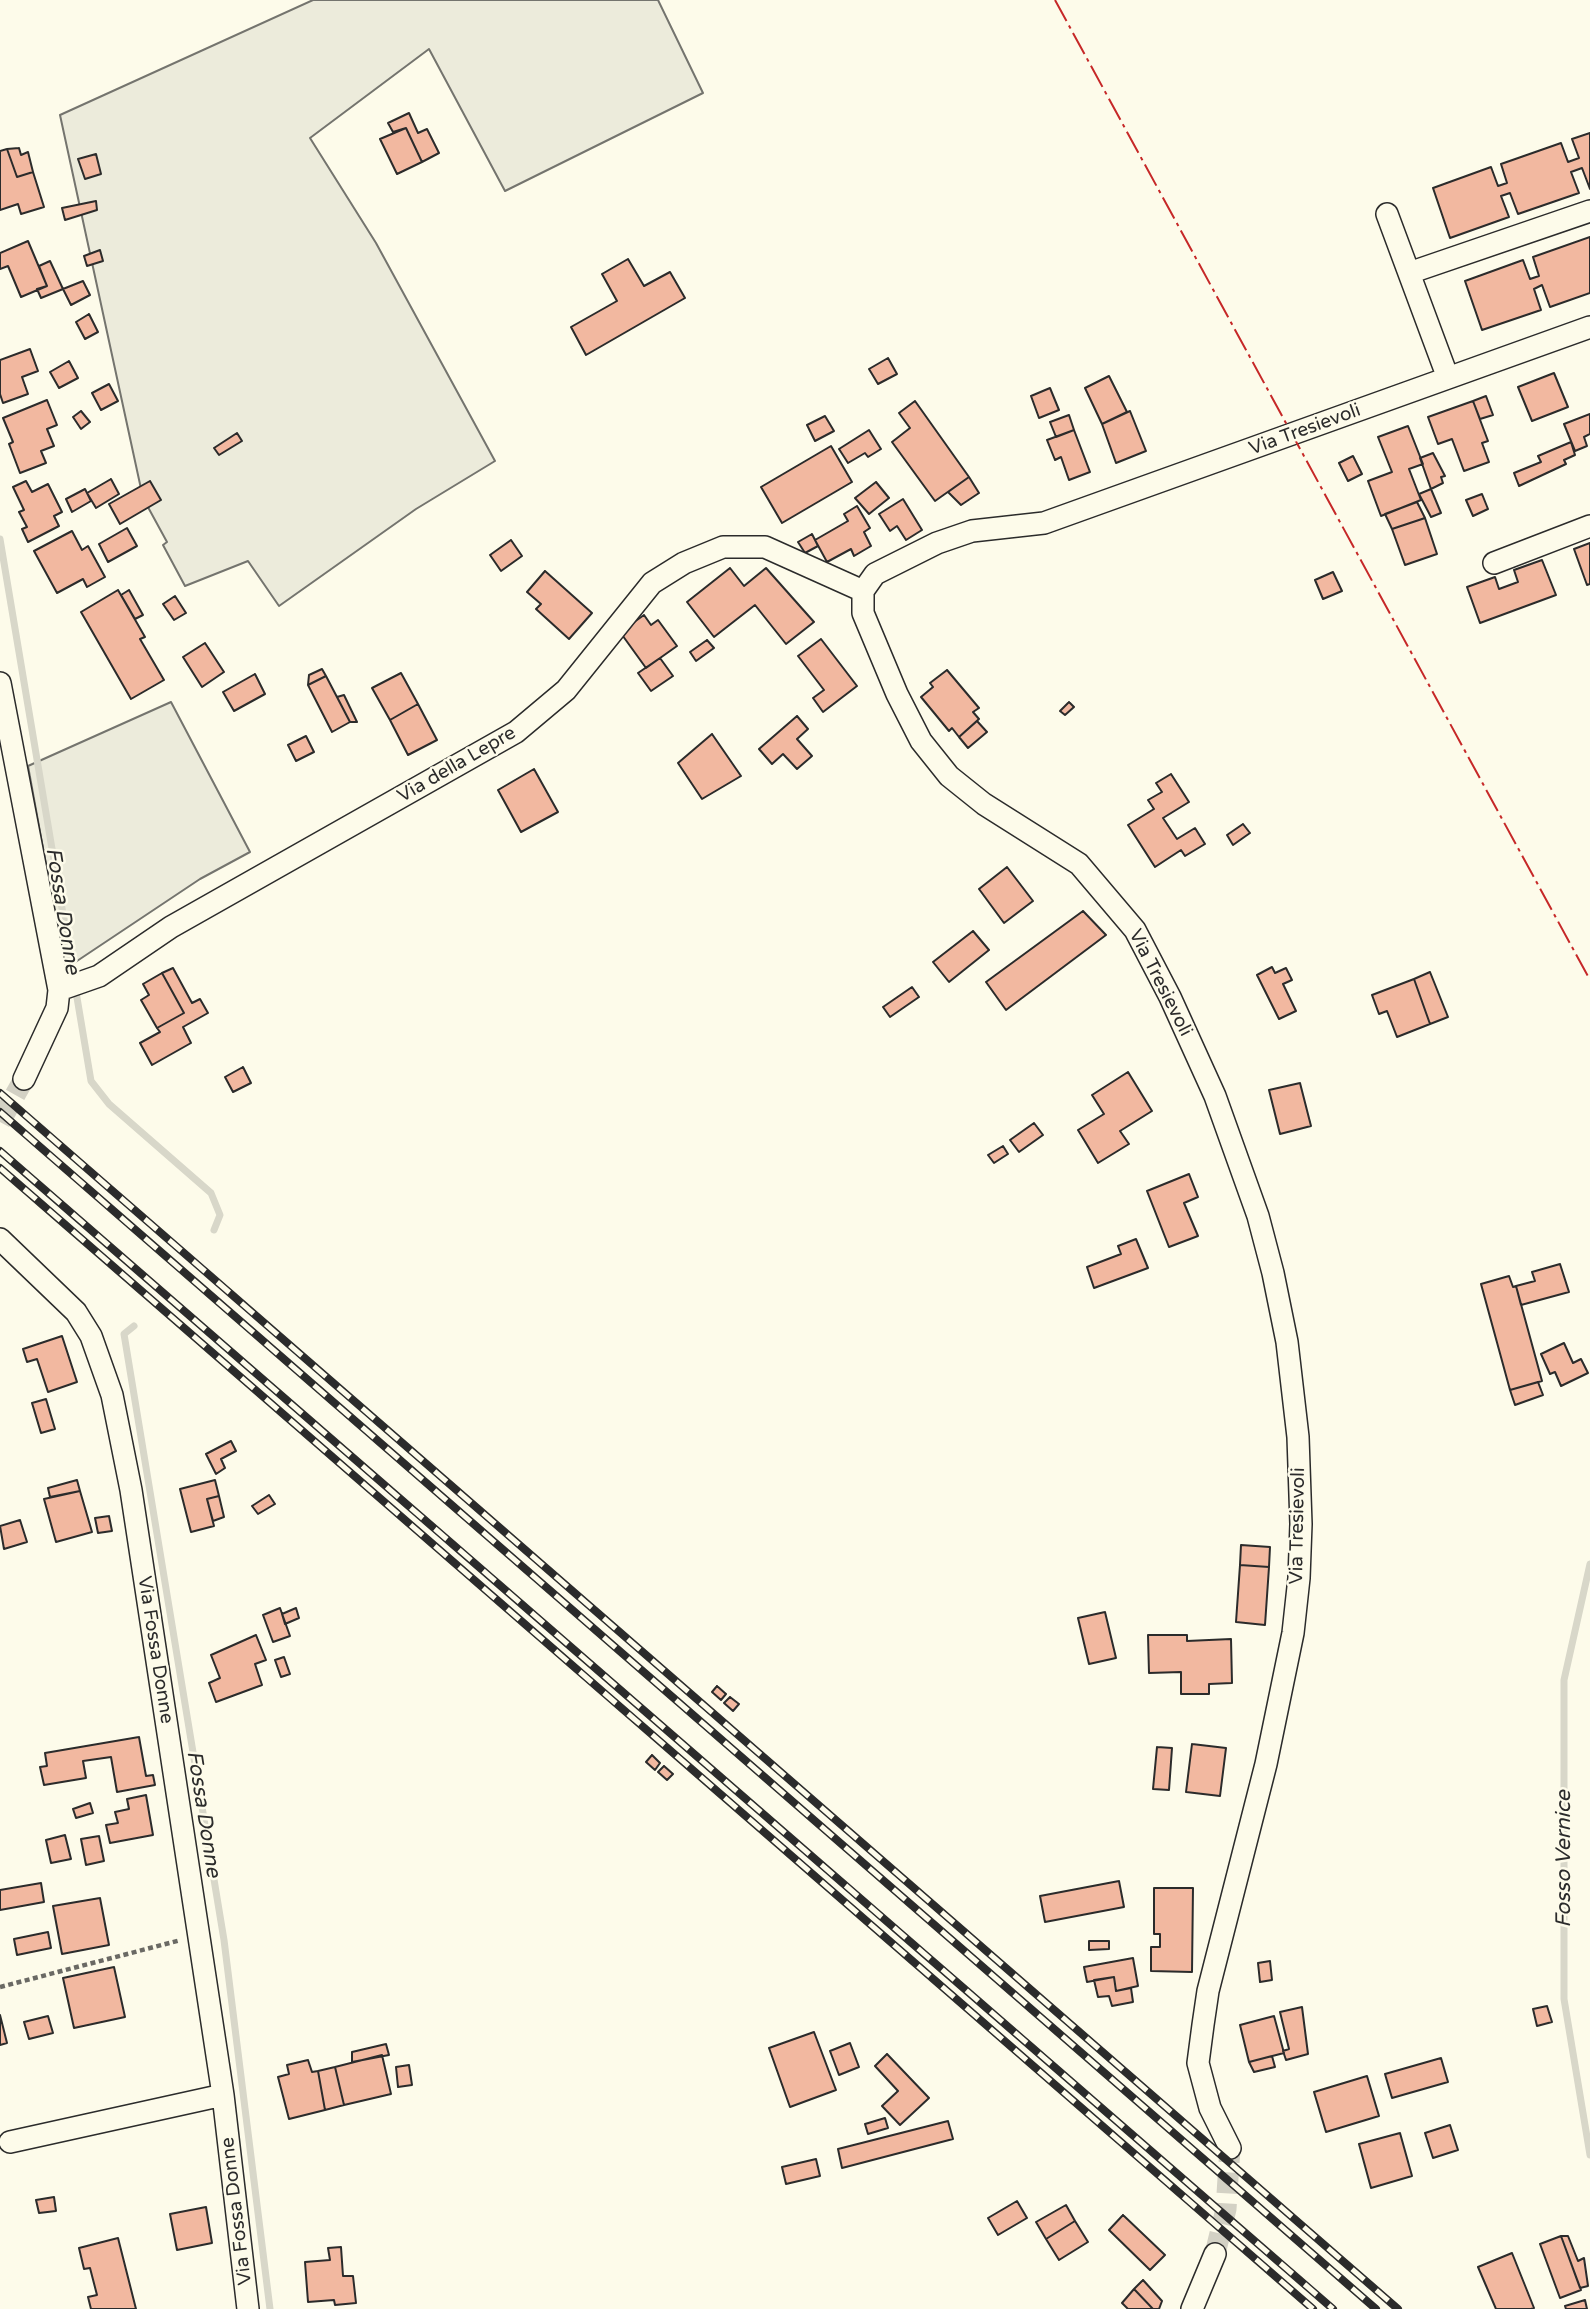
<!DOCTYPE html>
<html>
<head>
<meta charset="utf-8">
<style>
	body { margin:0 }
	canvas { display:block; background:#fdfbea }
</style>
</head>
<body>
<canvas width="1590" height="2309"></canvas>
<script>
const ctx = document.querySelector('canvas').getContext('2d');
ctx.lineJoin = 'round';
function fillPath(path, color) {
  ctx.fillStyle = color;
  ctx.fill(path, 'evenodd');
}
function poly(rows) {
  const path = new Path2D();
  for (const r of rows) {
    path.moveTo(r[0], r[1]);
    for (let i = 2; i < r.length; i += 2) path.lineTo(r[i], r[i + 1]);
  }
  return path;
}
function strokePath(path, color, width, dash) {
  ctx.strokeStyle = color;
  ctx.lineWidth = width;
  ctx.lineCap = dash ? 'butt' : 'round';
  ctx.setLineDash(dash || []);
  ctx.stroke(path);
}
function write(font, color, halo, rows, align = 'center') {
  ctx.font = font + ' "Varela Round",sans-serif';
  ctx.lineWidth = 5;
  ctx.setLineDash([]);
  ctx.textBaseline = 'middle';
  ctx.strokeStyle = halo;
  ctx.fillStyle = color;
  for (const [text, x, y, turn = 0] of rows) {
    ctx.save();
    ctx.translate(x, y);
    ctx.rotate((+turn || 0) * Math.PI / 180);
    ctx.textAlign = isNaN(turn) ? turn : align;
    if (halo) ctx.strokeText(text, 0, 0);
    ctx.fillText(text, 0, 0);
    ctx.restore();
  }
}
const green = poly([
	[313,0,658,0,703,93,505,191,429,49,310,138,376,243,495,461,416,509,279,606,248,561,185,586,163,545,167,542,143,498,60,115,313,0],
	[171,702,250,852,200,879,65,969,28,766,171,702]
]);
const stream = poly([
	[0,539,91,1081,109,1104,211,1193,220,1215,214,1230],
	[134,1326,124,1334,224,1940,270,2309],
	[1590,1564,1564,1680,1564,1999,1590,2155]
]);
const building = poly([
	[409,113,418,133,427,129,439,153,422,162,406,128,393,132,388,123,409,113],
	[406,128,422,162,397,174,380,139,406,128],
	[1590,133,1590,189,1582,168,1571,172,1579,193,1518,214,1510,193,1501,196,1509,217,1450,238,1433,188,1491,167,1498,186,1507,183,1501,164,1561,143,1568,162,1579,158,1572,139,1590,133],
	[19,148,21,155,28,152,33,172,17,177,7,149,19,148],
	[7,149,17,177,33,172,44,207,21,214,18,204,0,210,0,151,7,149],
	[96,154,101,174,85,179,78,159,96,154],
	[96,201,97,210,65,220,62,208,96,201],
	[1590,237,1590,293,1550,307,1542,285,1534,289,1541,310,1482,330,1465,281,1523,260,1530,279,1539,276,1533,257,1590,237],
	[28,241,47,286,21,297,8,266,0,269,0,253,28,241],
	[100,250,103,261,87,266,84,256,100,250],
	[628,259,644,286,670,272,685,298,586,355,571,327,617,301,602,274,628,259],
	[50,261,63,289,41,298,37,289,47,286,39,266,50,261],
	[83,281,90,295,71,305,63,289,83,281],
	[89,314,98,332,85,339,76,322,89,314],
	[30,349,38,371,22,377,28,394,3,403,0,394,0,360,30,349],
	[888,358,897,374,878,384,869,369,888,358],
	[69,361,78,378,59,388,50,372,69,361],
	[1554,373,1568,407,1532,421,1518,387,1554,373],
	[1109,376,1127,412,1102,424,1085,388,1109,376],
	[109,384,118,401,101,410,92,393,109,384],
	[1050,388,1059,410,1039,418,1031,396,1050,388],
	[1486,396,1493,415,1480,419,1473,401,1486,396],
	[47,400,57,425,47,429,54,446,41,451,46,463,20,473,9,444,13,442,3,418,47,400],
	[915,401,969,477,935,501,892,442,910,428,899,413,915,401],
	[1473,401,1488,441,1482,443,1489,462,1464,471,1452,439,1438,444,1428,417,1473,401],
	[81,411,90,422,81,429,73,417,81,411],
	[1130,411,1146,451,1116,463,1102,424,1130,411],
	[1590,414,1590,434,1584,437,1587,446,1575,451,1564,424,1590,414],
	[1069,415,1074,430,1056,437,1050,422,1069,415],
	[825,416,834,431,815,441,807,425,825,416],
	[1408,426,1423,464,1409,469,1421,500,1381,516,1368,481,1392,472,1378,437,1408,426],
	[869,430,881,449,868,457,865,453,848,463,839,449,869,430],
	[1074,430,1090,472,1069,480,1061,457,1055,460,1047,440,1074,430],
	[237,433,242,441,219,455,214,448,237,433],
	[1571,442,1575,455,1564,460,1566,464,1519,486,1514,473,1541,462,1538,456,1571,442],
	[831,446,852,482,782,523,761,487,831,446],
	[1433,453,1445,476,1441,477,1443,483,1431,489,1420,458,1433,453],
	[1353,456,1362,474,1348,481,1339,463,1353,456],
	[969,477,979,493,961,505,948,492,969,477],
	[111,479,119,494,96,508,87,493,111,479],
	[26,481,32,492,48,484,62,512,54,516,59,526,28,542,22,529,27,527,19,512,24,510,13,487,26,481],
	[150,481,161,500,120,524,109,504,150,481],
	[876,482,889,498,869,514,855,498,876,482],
	[85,489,91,501,72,512,66,499,85,489],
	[1431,489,1441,513,1431,517,1419,494,1431,489],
	[1482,494,1488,509,1473,516,1466,500,1482,494],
	[903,499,922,530,906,540,897,526,890,531,879,514,903,499],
	[1417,502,1425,518,1392,529,1385,514,1417,502],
	[857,506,870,528,864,532,871,546,854,556,851,549,827,562,815,540,848,521,844,514,857,506],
	[1425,518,1437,554,1405,565,1392,529,1425,518],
	[127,528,137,546,108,562,99,544,127,528],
	[72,531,82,550,88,546,105,577,87,587,83,579,57,593,34,551,72,531],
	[812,534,818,546,805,553,798,542,812,534],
	[511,540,522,556,501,571,490,555,511,540],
	[1590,543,1590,584,1587,585,1574,549,1590,543],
	[1542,560,1556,595,1480,623,1467,587,1495,577,1499,589,1518,582,1514,570,1542,560],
	[730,568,744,586,766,568,814,622,786,644,755,605,714,637,687,602,730,568],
	[545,571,592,613,569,639,536,609,541,604,527,592,545,571],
	[1333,572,1342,591,1323,599,1315,580,1333,572],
	[118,590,145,637,140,639,164,680,131,699,81,612,118,590],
	[129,590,143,615,135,619,121,595,129,590],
	[175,596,186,613,174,620,163,604,175,596],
	[644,615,651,625,658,620,677,646,646,668,620,632,644,615],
	[821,639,857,686,823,712,813,698,824,690,798,656,821,639],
	[707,640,714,648,696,661,690,652,707,640],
	[205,643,224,672,202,687,183,657,205,643],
	[660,658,673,676,651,691,638,673,660,658],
	[322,669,326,676,308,685,309,675,322,669],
	[947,670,979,708,973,712,979,719,959,737,952,728,949,731,921,697,933,687,930,683,947,670],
	[401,673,418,704,390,720,372,688,401,673],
	[255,674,265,694,234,711,223,692,255,674],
	[326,676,350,722,332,732,308,685,326,676],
	[344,695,357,722,350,722,337,697,344,695],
	[1069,702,1074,707,1065,715,1060,711,1069,702],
	[418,704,437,740,408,755,390,720,418,704],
	[797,716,808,729,797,739,812,756,797,769,783,754,772,764,759,749,797,716],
	[977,721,987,732,968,748,959,737,977,721],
	[712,734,741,776,702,799,678,763,712,734],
	[306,736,314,752,296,761,288,745,306,736],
	[534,769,558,812,521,832,498,790,534,769],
	[1171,774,1189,802,1163,818,1177,839,1195,828,1205,844,1185,856,1181,850,1155,867,1128,825,1154,809,1148,800,1162,792,1156,783,1171,774],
	[1243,824,1250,833,1233,845,1227,835,1243,824],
	[1007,867,1033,901,1004,923,979,889,1007,867],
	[1083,911,1106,935,1006,1010,986,982,1083,911],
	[973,931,989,950,949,982,933,962,973,931],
	[1272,967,1275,973,1286,968,1292,980,1283,984,1296,1011,1279,1019,1257,975,1272,967],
	[173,968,192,1003,200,999,208,1013,183,1027,191,1043,152,1065,140,1043,160,1032,157,1028,184,1013,162,973,173,968],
	[1430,972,1448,1017,1430,1024,1414,979,1430,972],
	[162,973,184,1013,157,1028,141,1000,149,995,143,984,162,973],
	[1414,979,1430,1024,1397,1037,1387,1011,1379,1014,1372,995,1414,979],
	[912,987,919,997,890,1017,883,1007,912,987],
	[243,1067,251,1083,233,1092,225,1077,243,1067],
	[1128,1072,1152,1111,1120,1131,1129,1144,1098,1163,1078,1130,1104,1114,1092,1095,1128,1072],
	[1300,1083,1311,1126,1280,1134,1269,1090,1300,1083],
	[1034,1123,1043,1135,1019,1152,1010,1140,1034,1123],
	[1003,1146,1008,1154,994,1163,988,1155,1003,1146],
	[1189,1174,1198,1197,1184,1203,1198,1236,1169,1247,1147,1191,1189,1174],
	[1136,1239,1148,1268,1094,1288,1087,1267,1121,1254,1118,1246,1136,1239],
	[1560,1264,1569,1292,1521,1305,1516,1286,1535,1281,1532,1272,1560,1264],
	[1509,1276,1513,1287,1516,1286,1542,1381,1510,1390,1481,1284,1509,1276],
	[62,1336,77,1382,48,1392,37,1359,27,1362,23,1349,62,1336],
	[1564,1343,1573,1363,1581,1359,1588,1373,1561,1386,1555,1372,1550,1374,1541,1354,1564,1343],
	[1538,1382,1543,1395,1515,1405,1510,1390,1538,1382],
	[46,1399,55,1429,41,1433,32,1403,46,1399],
	[231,1441,236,1451,221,1459,225,1468,216,1474,206,1454,231,1441],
	[77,1480,80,1491,50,1497,48,1488,77,1480],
	[215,1480,219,1496,207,1499,214,1526,191,1532,180,1489,215,1480],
	[80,1491,92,1532,56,1542,44,1499,80,1491],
	[269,1495,275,1504,258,1514,252,1506,269,1495],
	[219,1496,224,1517,213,1521,207,1499,219,1496],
	[109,1516,112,1531,98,1533,95,1518,109,1516],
	[20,1520,27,1542,4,1549,0,1526,20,1520],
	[1241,1545,1270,1547,1269,1567,1240,1565,1241,1545],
	[1240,1565,1269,1567,1265,1625,1236,1622,1240,1565],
	[280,1608,290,1636,273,1642,263,1615,280,1608],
	[296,1608,299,1618,285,1624,282,1614,296,1608],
	[1105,1612,1116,1658,1089,1664,1078,1618,1105,1612],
	[256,1635,266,1660,255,1664,262,1685,216,1702,209,1683,220,1678,211,1655,256,1635],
	[1148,1635,1187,1635,1187,1641,1231,1639,1232,1683,1209,1684,1209,1694,1181,1694,1181,1672,1149,1673,1148,1635],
	[284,1657,290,1674,281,1677,275,1660,284,1657],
	[717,1686,726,1694,721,1700,712,1692,717,1686],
	[730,1697,739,1704,733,1711,724,1703,730,1697],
	[139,1737,146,1776,153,1775,155,1785,117,1792,111,1757,83,1761,86,1778,44,1785,40,1767,47,1766,45,1753,139,1737],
	[1192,1744,1226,1748,1220,1796,1186,1792,1192,1744],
	[1157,1747,1172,1748,1169,1790,1153,1789,1157,1747],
	[652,1755,660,1763,655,1770,646,1762,652,1755],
	[664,1766,673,1774,667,1780,658,1772,664,1766],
	[146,1795,153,1835,110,1843,106,1825,118,1823,115,1812,129,1809,127,1799,146,1795],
	[90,1803,93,1813,76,1818,73,1809,90,1803],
	[65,1835,71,1859,51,1863,46,1840,65,1835],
	[99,1836,104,1861,86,1865,81,1839,99,1836],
	[1119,1881,1124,1907,1045,1922,1040,1896,1119,1881],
	[41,1883,44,1902,0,1910,0,1890,41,1883],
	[1154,1888,1193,1888,1192,1972,1151,1971,1151,1947,1160,1947,1160,1934,1154,1934,1154,1888],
	[100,1898,109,1945,62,1954,53,1906,100,1898],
	[48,1932,51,1948,17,1955,14,1939,48,1932],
	[1089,1941,1109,1941,1109,1949,1089,1950,1089,1941],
	[1133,1958,1138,1986,1116,1991,1114,1977,1087,1982,1084,1967,1133,1958],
	[1270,1961,1272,1980,1260,1982,1258,1963,1270,1961],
	[114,1967,125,2017,74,2028,63,1978,114,1967],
	[1114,1977,1116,1991,1131,1988,1133,2002,1112,2006,1109,1996,1098,1997,1094,1980,1114,1977],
	[1547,2006,1552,2022,1537,2026,1533,2009,1547,2006],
	[1302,2007,1308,2054,1286,2060,1283,2051,1289,2049,1280,2012,1302,2007],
	[0,2015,7,2043,0,2045,0,2015],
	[48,2016,53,2033,29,2039,24,2022,48,2016],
	[1274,2016,1284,2053,1249,2062,1240,2025,1274,2016],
	[814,2032,836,2090,790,2107,769,2048,814,2032],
	[850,2043,859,2067,839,2075,830,2051,850,2043],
	[386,2044,389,2055,352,2062,352,2052,386,2044],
	[887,2054,929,2098,900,2125,882,2106,898,2091,875,2066,887,2054],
	[382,2055,391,2094,344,2105,335,2067,382,2055],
	[1272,2056,1275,2067,1254,2072,1249,2062,1272,2056],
	[1441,2058,1448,2082,1392,2098,1385,2074,1441,2058],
	[308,2060,312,2072,318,2071,325,2110,289,2119,278,2077,289,2074,287,2065,308,2060],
	[409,2065,412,2085,398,2087,396,2067,409,2065],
	[335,2067,344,2105,325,2110,318,2071,335,2067],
	[1367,2076,1379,2116,1326,2132,1314,2092,1367,2076],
	[885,2118,888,2128,868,2134,865,2124,885,2118],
	[948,2121,953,2139,842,2168,838,2149,948,2121],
	[1450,2125,1458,2150,1433,2158,1425,2133,1450,2125],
	[1400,2133,1412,2176,1371,2188,1359,2144,1400,2133],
	[816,2159,820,2176,786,2184,782,2167,816,2159],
	[54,2197,56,2211,39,2213,36,2200,54,2197],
	[1017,2201,1027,2218,998,2235,988,2218,1017,2201],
	[1066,2205,1075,2221,1046,2239,1036,2222,1066,2205],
	[206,2207,212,2243,177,2250,170,2214,206,2207],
	[1123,2215,1165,2255,1150,2270,1109,2230,1123,2215],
	[1075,2221,1088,2242,1059,2260,1046,2239,1075,2221],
	[1561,2236,1581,2290,1560,2298,1540,2244,1561,2236],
	[1561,2236,1568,2236,1578,2261,1584,2258,1588,2286,1580,2288,1561,2236],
	[118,2238,136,2309,91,2309,88,2297,97,2295,90,2268,84,2269,79,2248,118,2238],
	[341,2247,343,2276,353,2276,356,2303,335,2305,334,2300,308,2302,305,2262,330,2260,328,2248,341,2247],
	[1512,2253,1534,2308,1531,2309,1496,2309,1478,2267,1512,2253],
	[1143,2280,1162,2301,1159,2309,1153,2309,1134,2289,1143,2280],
	[1134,2289,1153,2309,1128,2309,1122,2303,1134,2289],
	[1585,2300,1587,2309,1566,2309,1565,2306,1585,2300]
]);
const streetTunnel = poly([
	[0,1122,24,1079],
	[1215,2254,1226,2209,1230,2148]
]);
const path = poly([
	[0,1987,181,1940]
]);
const street = poly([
	[1387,214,1448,378],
	[1409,273,1590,211],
	[1494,563,1590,526],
	[0,683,59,990,57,1008,24,1079],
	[59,990,99,976,171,927,516,732,566,690,652,583,684,563,723,547,765,547,863,591],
	[0,1239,76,1312,91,1336,112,1395,131,1490,223,2095,248,2309],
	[10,2142,223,2095],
	[1230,2148,1210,2108,1198,2063,1203,2025,1208,1991,1266,1764,1293,1633,1299,1578,1301,1524,1298,1437,1287,1342,1273,1273,1258,1216,1215,1096,1170,997,1135,930,1079,864,984,804,949,776,921,741,897,694,863,613,863,591,875,574,937,543,972,531,1044,523,1590,327],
	[1192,2309,1215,2254]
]);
const rail = poly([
	[0,1093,1398,2309],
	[0,1112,1376,2309],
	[0,1151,1333,2309],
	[0,1168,1313,2309]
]);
const power = poly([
	[1055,0,1590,980]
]);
const streetNames = [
	["Via Tresievoli",1305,430,-20],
	["Via della Lepre",457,765,-30],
	["Via Tresievoli",1160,983,63],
	["Via Tresievoli",1298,1526,-89],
	["Via Fossa Donne",155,1650,81],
	["Via Fossa Donne",237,2211,-97]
];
const waterNames = [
	["Fossa Donne",62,911,81],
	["Fossa Donne",203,1814,81],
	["Fosso Vernice",1564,1859,-90]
];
fillPath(green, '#ecebdb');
strokePath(green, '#74746e', 2);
strokePath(stream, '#d8d7c9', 7);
fillPath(building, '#f2b8a0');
strokePath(building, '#2b2b2b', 2);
strokePath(streetTunnel, '#d3d1c4', 21, [21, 10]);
strokePath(street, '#2b2b2b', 24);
strokePath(path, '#6a6964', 4.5, [5, 3.5]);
strokePath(street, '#fdfbea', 21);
strokePath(rail, '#2b2b2b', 8);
strokePath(rail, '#fdfbea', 5, [16]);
strokePath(power, '#c62828', 2, [24, 5, 3.5, 5]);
write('19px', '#2b2b2b', '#fdfbea', streetNames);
write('italic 21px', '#2b2b2b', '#fdfbea', waterNames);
</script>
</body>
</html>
